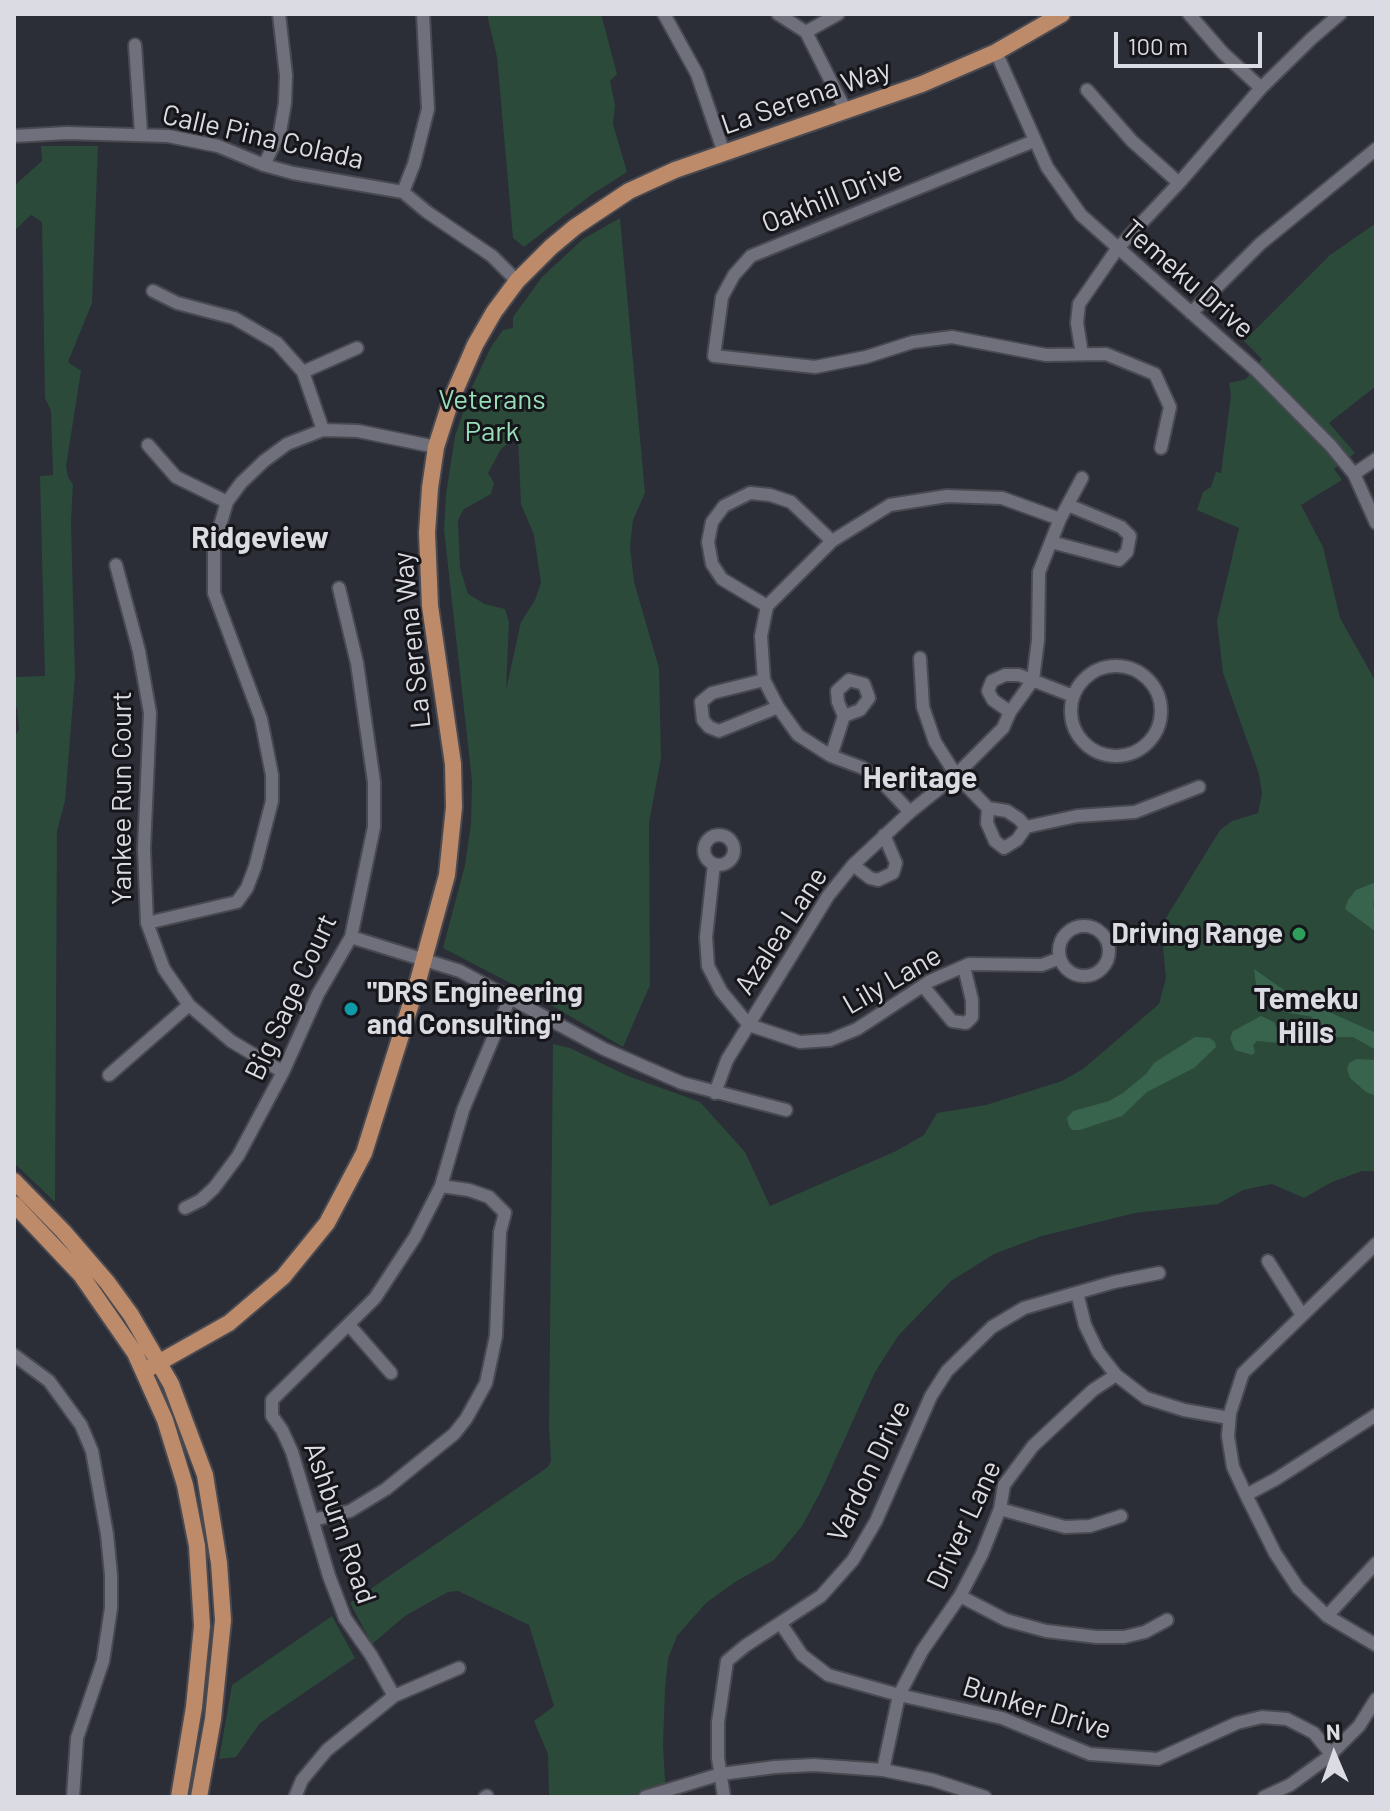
<!DOCTYPE html>
<html>
<head>
<meta charset="utf-8">
<style>
	body { margin:0 }
	#map { position:relative; width:1390px; height:1811px; overflow:hidden; background:#2b2d37; font-family:Barlow,sans-serif }
	canvas { display:block }
	.frame { position:absolute; inset:0; border:16px solid #dbdce3; pointer-events:none }
	.north { position:absolute; left:1294px; top:1715px; width:80px; height:80px; -webkit-text-stroke:6px #15151a; paint-order:stroke; rotate:358deg; font-size:22px; font-weight:700; line-height:32px; text-align:center; color:#dbdce3 }
	.north::after { content:''; display:block; margin:auto; width:28px; height:36px; background:#dbdce3; clip-path:polygon(50% 0,100% 100%,50% 72%,0 100%) }
	.scale { position:absolute; left:1114px; top:32px; width:148px; height:36px; box-sizing:border-box; border:4px solid #dbdce3; border-top:0; padding-left:10px; font-size:24px; line-height:28px; white-space:nowrap; color:#dbdce3; -webkit-text-stroke:6px #15151a; paint-order:stroke }
</style>
</head>
<body>
<div id="map">
<canvas width="1390" height="1811"></canvas>
<div class="frame"></div>
<div class="north">N</div>
<div class="scale">100 m</div>
</div>
<script>
const ctx = document.querySelector('canvas').getContext('2d');
ctx.lineJoin = 'round';
function fillPath(path, color) {
  ctx.fillStyle = color;
  ctx.fill(path, 'evenodd');
}
function poly(rows) {
  const path = new Path2D();
  for (const r of rows) {
    if (r.length === 3) {
      path.moveTo(r[0] + r[2], r[1]);
      path.arc(r[0], r[1], r[2], 0, 2 * Math.PI);
      continue;
    }
    path.moveTo(r[0], r[1]);
    for (let i = 2; i < r.length; i += 2) path.lineTo(r[i], r[i + 1]);
  }
  return path;
}
function strokePath(path, color, width, dash) {
  ctx.strokeStyle = color;
  ctx.lineWidth = width;
  ctx.lineCap = dash ? 'butt' : 'round';
  ctx.setLineDash(dash || []);
  ctx.stroke(path);
}
function write(font, color, halo, rows, align = 'center') {
  ctx.font = font + ' Barlow,sans-serif';
  ctx.lineWidth = 6;
  ctx.setLineDash([]);
  ctx.textBaseline = 'middle';
  ctx.strokeStyle = halo;
  ctx.fillStyle = color;
  for (const [text, x, y, turn = 0] of rows) {
    ctx.save();
    ctx.translate(x, y);
    ctx.rotate((+turn || 0) * Math.PI / 180);
    ctx.textAlign = isNaN(turn) ? turn : align;
    if (halo) ctx.strokeText(text, 0, 0);
    ctx.fillText(text, 0, 0);
    ctx.restore();
  }
}
const green = poly([
	[487,14,601,14,617,74,610,81,615,105,613,124,627,172,591,195,524,247,513,238,497,57],
	[41,146,98,146,92,303,68,362,81,371,66,466,68,477,73,484,71,522,75,676,65,801,57,831,55,1202,14,1163,14,736,19,730,17,708,14,704,14,677,45,676,40,476,53,475,51,411,45,398,42,222,31,215,14,231,14,186,42,161],
	[620,218,645,493,633,520,630,547,634,582,659,668,661,758,649,823,650,985,623,1047,537,997,443,948,465,865,471,823,472,781,444,530,446,494,455,436,471,389,491,347,503,330,513,328,513,317,542,277,583,239],
	[518,435,521,504,534,535,541,583,535,600,521,622,506,690,509,622,505,609,485,604,468,594,460,568,458,520,464,509,491,494,494,483,488,473,501,449],
	[1376,223,1376,386,1329,423,1355,453,1334,469,1342,480,1301,505,1323,547,1340,618,1376,682,1376,1171,1362,1171,1332,1182,1304,1198,1272,1184,1243,1190,1218,1204,1135,1213,1042,1236,994,1254,951,1281,898,1336,875,1372,822,1489,802,1526,774,1560,735,1582,706,1603,677,1636,668,1659,665,1690,663,1744,666,1797,549,1797,548,1754,534,1721,554,1706,529,1625,458,1591,448,1592,405,1616,372,1644,350,1603,548,1467,551,1461,549,1427,553,1044,570,1048,628,1076,700,1102,745,1152,770,1206,896,1151,924,1135,937,1113,986,1105,1062,1081,1083,1069,1159,1004,1166,978,1161,926,1220,830,1232,821,1258,813,1262,794,1259,774,1223,673,1217,621,1239,528,1197,510,1203,492,1211,487,1216,472,1221,473,1231,395,1229,383,1246,379,1262,359,1244,341,1330,255],
	[332,1616,355,1658,260,1723,236,1757,219,1759,232,1685]
]);
const forest = poly([
	[1376,882,1376,898,1373,904,1376,911,1376,932,1345,909,1348,900,1356,890],
	[1254,969,1291,995,1376,1033,1376,1050,1353,1037,1330,1037,1320,1032,1312,1017,1285,1012,1262,1003,1257,992],
	[1261,1016,1274,1022,1282,1038,1278,1043,1257,1041,1253,1045,1255,1052,1252,1055,1235,1050,1230,1038,1233,1031],
	[1195,1037,1210,1038,1215,1042,1216,1047,1194,1068,1147,1092,1122,1116,1080,1130,1072,1130,1069,1126,1067,1118,1073,1111,1109,1101,1123,1093,1146,1074,1154,1063],
	[1357,1059,1376,1060,1376,1096,1366,1092,1350,1078,1347,1069,1349,1063]
]);
const minor = poly([
	[664,14,697,74,724,153],
	[778,14,806,32,846,111],
	[1189,14,1223,53,1261,88],
	[806,32,838,14],
	[135,45,141,133],
	[996,52,1047,167,1081,215,1257,371,1331,446,1354,474,1376,523],
	[1087,90,1132,141,1179,183],
	[14,136,67,133,168,136,218,146,264,165,293,173,403,192,427,212,492,256,517,281],
	[1034,141,751,256,734,275,722,297,714,356,815,367,866,357,913,342,952,337,1046,355,1106,354,1155,374,1170,407,1161,448],
	[264,165,280,132,285,103,286,75,279,14],
	[403,192,414,164,428,109,423,14],
	[153,291,177,303,234,318,277,343,303,372,323,430],
	[1191,313,1260,244,1376,149],
	[1082,354,1077,323,1079,304,1117,249,1179,183,1261,88,1311,39,1340,14],
	[303,372,357,348],
	[148,445,176,477,227,502],
	[1354,474,1376,459],
	[1060,519,1002,498,947,496,890,505,832,541,767,606,761,636,764,680,778,707,798,735,831,756,863,768,880,780,910,812,956,775,1003,728,1010,712,1033,680,1038,640,1039,572,1060,519,1082,478],
	[1051,542,1119,560,1127,552,1130,536,1121,527,1068,505],
	[116,565,139,651,150,713,144,849,147,923,164,969,189,1005,231,1041,283,1072],
	[767,606,722,579,712,564,708,542,712,522,724,506,750,493,770,495,791,502,832,541],
	[920,658,923,707,935,742,956,775,988,808,987,823,995,841,1004,848,1017,840,1026,827,1019,819,1007,811,988,808],
	[1116,711,45],
	[764,680,712,693,701,702,703,720,709,727,719,731,778,707],
	[849,680,864,684,869,698,860,710,844,716,838,702,837,691,849,680],
	[1010,712,993,700,988,691,992,681,1005,675,1019,675,1073,696],
	[831,756,844,716],
	[1026,827,1077,816,1135,812,1199,787],
	[719,850,15],
	[714,864,706,937,708,966,721,991,749,1025,800,1042,830,1040,857,1029,930,981,969,964,1042,965,1060,958],
	[853,865,870,878,878,880,893,873,896,863,884,835],
	[147,923,237,902,247,888,255,867,272,801,272,775,261,719,214,593,214,546,227,502,241,483,264,461,287,444,323,430,358,431,436,447],
	[1084,951,25],
	[351,937,460,971,604,1049,682,1083,786,1110],
	[923,986,952,1021,966,1023,972,1017,972,1000,964,967],
	[109,1075,189,1005],
	[715,1093,727,1060,828,896,853,865,910,812],
	[185,1208,201,1200,214,1188,238,1156,283,1072,318,994,351,937,374,827,374,782,357,663,339,588],
	[1376,1244,1243,1373,1230,1413,1228,1436,1233,1467,1246,1495,1275,1553,1298,1588,1327,1616,1376,1645],
	[1268,1261,1302,1315],
	[1077,1293,1085,1325,1098,1352,1116,1375,1146,1398,1184,1410,1229,1418],
	[349,1325,391,1373],
	[14,1355,49,1381,81,1425,92,1451,107,1534,111,1575,111,1608,103,1661,77,1738,73,1797],
	[1246,1495,1276,1479,1376,1415],
	[1000,1509,1065,1527,1090,1526,1121,1516],
	[313,1520,350,1511,386,1489,454,1434,466,1419,486,1383,496,1336,500,1232,505,1213,489,1197,469,1190,441,1186],
	[960,1596,1006,1620,1046,1631,1097,1637,1124,1637,1145,1632,1167,1620],
	[1327,1616,1376,1563],
	[781,1624,802,1655,828,1675,899,1695,1002,1718,1090,1754,1158,1759,1237,1723,1262,1717,1287,1719,1314,1733,1331,1754],
	[394,1696,371,1655,345,1618,329,1576,292,1452,282,1430,272,1416,272,1400,375,1298,415,1237,441,1186,463,1110,510,998],
	[883,1770,899,1695,922,1651,960,1596,982,1554,1000,1509,1004,1485,1033,1446,1093,1390,1116,1375],
	[295,1797,302,1780,327,1750,394,1696,459,1668],
	[485,1797,487,1796],
	[645,1797,721,1774,775,1767,814,1765,883,1770,933,1780,985,1797],
	[724,1797,718,1758,718,1722,727,1661,745,1646,821,1596,853,1560,876,1521,931,1396,947,1371,992,1327,1024,1308,1114,1282,1159,1273],
	[1264,1797,1290,1785,1327,1758,1359,1726,1376,1699]
]);
const major = poly([
	[14,1181,63,1231,107,1282,131,1315,171,1384,205,1475,219,1563,223,1620,213,1719,199,1797],
	[14,1204,81,1275,135,1353,165,1420,185,1485,197,1546,202,1626,194,1707,179,1797],
	[144,1371,229,1323,283,1277,327,1223,364,1153,418,981,447,875,454,807,453,764,430,606,427,533,430,488,436,447,451,400,475,345,494,312,517,281,551,247,575,227,629,191,675,170,922,84,996,52,1062,14]
]);
const markers = [
	[1299,934,8,"#2e9e5b"],
	[351,1009,8,"#0f9aa8"]
];
const streetNames = [
	["La Serena Way",806,97,-19],
	["Calle Pina Colada",263,137,13],
	["Oakhill Drive",832,197,-22],
	["Temeku Drive",1188,279,41],
	["La Serena Way",412,640,-96],
	["Yankee Run Court",122,798,-90],
	["Azalea Lane",781,931,-57],
	["Lily Lane",892,980,-30],
	["Big Sage Court",291,997,-65],
	["Vardon Drive",869,1471,-64],
	["Ashburn Road",340,1523,71],
	["Driver Lane",964,1525,-65],
	["Bunker Drive",1037,1708,17]
];
const parkNames = [
	["Veterans",492,400],
	["Park",492,432]
];
const poiNames = [
	["Driving Range",1283,934],
	["\"DRS Engineering",367,993,"left"],
	["and Consulting\"",367,1025,"left"]
];
const neighbourhoodNames = [
	["Ridgeview",260,538],
	["Heritage",920,778],
	["Temeku",1306,999],
	["Hills",1306,1033]
];
fillPath(green, '#2b4a3a');
fillPath(forest, '#38634d');
strokePath(minor, '#484951', 16);
strokePath(major, '#484951', 20);
strokePath(minor, '#6f707c', 12);
strokePath(major, '#bd8b69', 16);
for (const [x, y, r, color] of markers) {
  const dot = new Path2D();
  dot.arc(x, y, r, 0, 2 * Math.PI);
  ctx.fillStyle = color;
  ctx.fill(dot);
  strokePath(dot, '#15151a', 3);
}
write('28px', '#dbdce3', '#15151a', streetNames);
write('28px', '#97dfb9', '#15151a', parkNames);
write('bold 28px', '#dbdce3', '#15151a', poiNames, 'right');
write('bold 30px', '#dbdce3', '#15151a', neighbourhoodNames);
</script>
</body>
</html>
